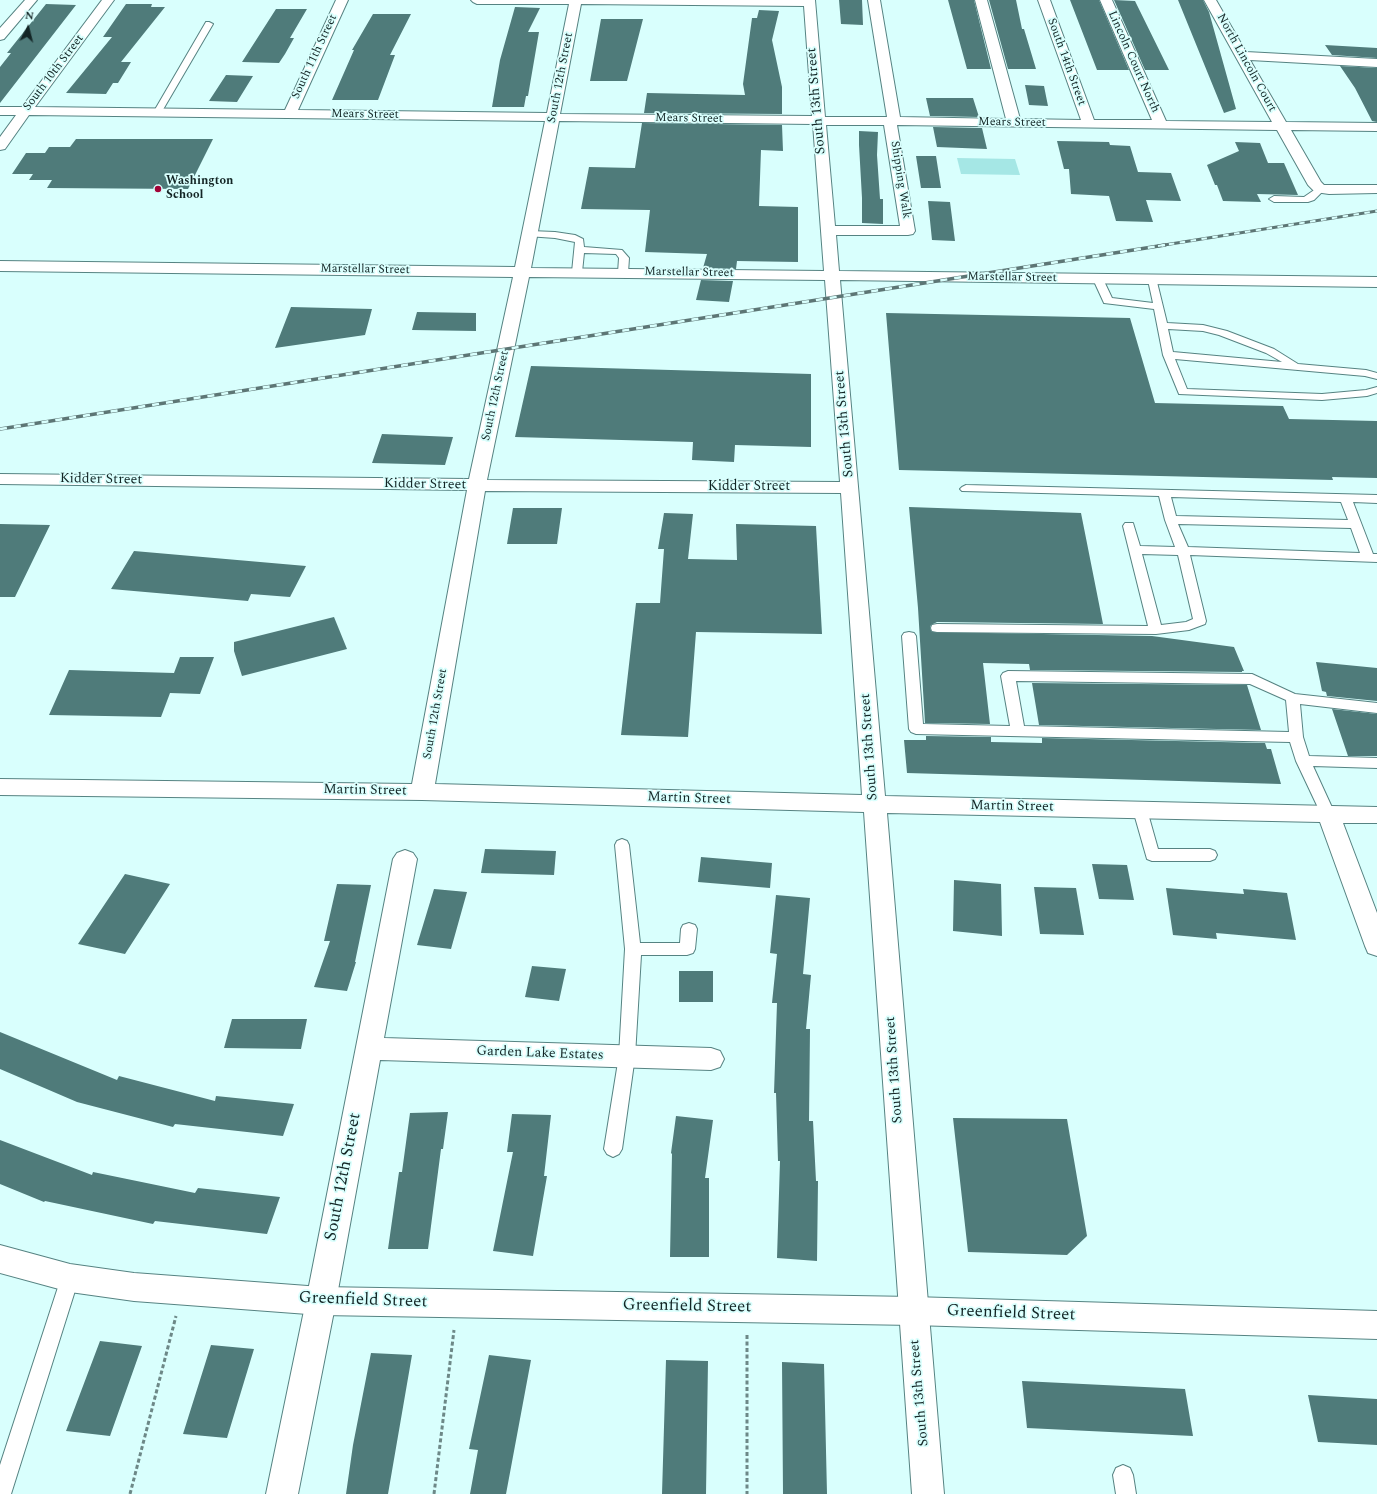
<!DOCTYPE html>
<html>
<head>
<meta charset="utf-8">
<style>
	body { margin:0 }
	#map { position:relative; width:1377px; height:1494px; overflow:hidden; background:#d9fffd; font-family:Spectral,serif }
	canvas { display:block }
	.north { position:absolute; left:8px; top:8px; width:40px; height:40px; -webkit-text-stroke:3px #d9fffd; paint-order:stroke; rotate:7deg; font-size:11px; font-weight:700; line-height:16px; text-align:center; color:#132525 }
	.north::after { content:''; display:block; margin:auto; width:14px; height:18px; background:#132525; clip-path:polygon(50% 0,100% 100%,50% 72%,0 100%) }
</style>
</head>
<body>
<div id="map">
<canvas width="1377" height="1494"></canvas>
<div class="north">N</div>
</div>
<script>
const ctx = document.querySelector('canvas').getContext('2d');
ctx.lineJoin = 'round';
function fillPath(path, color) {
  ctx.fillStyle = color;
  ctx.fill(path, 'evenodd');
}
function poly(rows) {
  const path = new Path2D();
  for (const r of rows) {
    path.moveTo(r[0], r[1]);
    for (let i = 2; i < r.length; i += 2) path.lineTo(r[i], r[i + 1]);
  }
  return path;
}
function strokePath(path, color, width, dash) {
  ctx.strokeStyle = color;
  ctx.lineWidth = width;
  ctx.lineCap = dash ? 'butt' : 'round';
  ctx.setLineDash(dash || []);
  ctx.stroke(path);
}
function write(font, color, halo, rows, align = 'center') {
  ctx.font = font + ' Spectral,serif';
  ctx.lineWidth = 3.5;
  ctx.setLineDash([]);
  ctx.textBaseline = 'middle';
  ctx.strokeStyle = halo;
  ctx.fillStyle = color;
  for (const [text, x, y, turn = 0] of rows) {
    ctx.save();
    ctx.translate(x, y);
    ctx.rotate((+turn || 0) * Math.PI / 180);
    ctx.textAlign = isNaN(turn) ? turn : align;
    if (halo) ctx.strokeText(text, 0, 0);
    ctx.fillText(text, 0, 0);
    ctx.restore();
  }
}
const green = poly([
	[957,158,1015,159,1020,175,961,174]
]);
const building = poly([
	[839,0,862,0,863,25,841,24],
	[948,0,974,0,991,69,967,69],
	[989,0,1016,0,1022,29,1024,29,1036,69,1008,69],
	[1070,0,1099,0,1129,70,1097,70],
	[1114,0,1135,1,1169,70,1145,70],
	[1178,0,1203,0,1209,12,1236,109,1224,113],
	[46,4,76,5,0,103,0,67,11,53,7,53],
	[126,4,152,4,151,7,165,7,121,62,131,62,118,83,113,83,106,94,66,93,112,37,103,37],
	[515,7,540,8,528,32,539,32,528,96,526,96,524,107,492,107,500,60],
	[276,9,307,9,290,38,294,38,285,54,279,63,242,62],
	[759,10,779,11,772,40,782,87,782,114,644,113,647,93,745,95,743,84,752,18,757,18],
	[373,14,411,14,390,55,395,55,378,100,332,100,354,50,352,50],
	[601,19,643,19,627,81,590,81],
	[1325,45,1377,48,1377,58,1332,55],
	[1340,66,1377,68,1377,122,1372,121,1355,88],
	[226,75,253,76,237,102,209,101],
	[1025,85,1044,86,1048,106,1029,105],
	[926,98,973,98,979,117,930,116],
	[642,123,782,125,783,151,761,150,759,206,798,207,798,262,737,261,736,269,703,268,707,254,645,252,650,210,581,209,589,167,635,168],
	[933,127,982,128,987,149,937,147],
	[859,131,878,132,877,155,880,199,883,199,883,224,862,223,862,198,859,145],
	[76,139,213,139,188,189,47,188,52,180,29,180,33,174,12,174,26,153,45,153,49,147,70,147],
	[1057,141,1109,142,1110,145,1130,146,1138,172,1171,173,1181,201,1146,200,1153,222,1116,221,1109,196,1071,194,1069,169,1064,169],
	[1235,142,1260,143,1268,163,1284,163,1298,195,1257,194,1261,202,1223,201,1217,185,1215,185,1207,165,1239,151],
	[916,156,936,156,941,188,921,188],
	[928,201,950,202,955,241,932,240],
	[701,280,733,281,729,302,696,300],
	[291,307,372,309,365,335,275,348],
	[417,312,476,313,476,331,412,330],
	[886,313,1130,318,1155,403,1283,406,1289,419,1377,421,1377,478,1332,477,1333,480,899,470],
	[531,366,811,374,811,447,735,445,734,462,692,460,693,442,515,437],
	[382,434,453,437,445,465,372,463],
	[909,507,1081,513,1103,624,937,622,931,625,930,628,932,632,1152,636,1234,647,1244,671,1242,671,1242,672,1030,670,1029,664,983,663,990,724,925,723,918,608],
	[513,508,562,508,557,544,507,544],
	[664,513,693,514,688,559,737,560,736,524,816,526,822,634,696,632,688,737,621,735,636,603,660,603,664,549,658,549],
	[0,524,50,525,15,597,0,597],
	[134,551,306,566,290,597,251,594,248,601,111,589],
	[334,617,347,649,242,676,234,651,234,642],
	[180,657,214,657,200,694,170,693,161,717,49,715,69,670,174,673],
	[1316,662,1377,668,1377,701,1327,696,1326,692,1322,691],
	[1032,683,1247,685,1261,730,1039,725],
	[1332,709,1377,714,1377,756,1348,756],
	[926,736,991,737,991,742,1042,743,1042,738,1265,743,1267,749,1271,749,1281,784,907,773,904,740,926,740],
	[485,849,556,851,554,875,481,873],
	[701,857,772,863,770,888,698,882],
	[1092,864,1127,865,1134,900,1099,899],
	[125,874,170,884,125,954,78,944],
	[954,880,1001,884,1002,936,953,931],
	[337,884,371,885,355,962,356,962,347,991,314,987,330,941,324,941],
	[1034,887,1076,888,1084,935,1040,934],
	[1166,888,1244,894,1243,889,1287,893,1296,940,1216,933,1217,939,1173,935],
	[434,889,467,892,451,949,417,945],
	[776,895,810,898,803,974,811,975,806,1029,810,1029,809,1121,813,1121,816,1181,818,1181,817,1261,777,1258,780,1161,778,1161,776,1093,774,1093,777,1003,772,1003,777,954,770,953],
	[532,966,566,969,559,1001,525,997],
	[679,971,713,971,713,1002,679,1002],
	[232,1019,307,1019,301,1049,224,1048],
	[0,1032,117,1080,119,1076,215,1101,216,1096,294,1104,283,1136,175,1124,173,1127,77,1102,0,1069],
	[448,1112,443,1149,441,1149,428,1249,388,1249,399,1172,402,1172,410,1113],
	[512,1114,551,1115,544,1176,547,1176,533,1256,493,1251,513,1152,507,1152],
	[676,1116,713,1120,705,1178,709,1178,709,1257,670,1257,672,1154,671,1153],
	[953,1118,1067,1119,1087,1236,1067,1255,968,1252],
	[0,1140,92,1175,93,1172,195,1193,198,1188,280,1197,267,1234,155,1221,153,1224,45,1201,44,1202,0,1184],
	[100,1341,142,1346,110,1436,66,1431],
	[211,1345,254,1349,227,1438,183,1434],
	[371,1353,412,1355,388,1494,346,1494,353,1445],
	[489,1355,531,1360,506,1494,470,1494,478,1450,469,1449],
	[666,1360,708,1361,706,1494,662,1494],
	[782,1362,824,1364,827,1494,783,1494],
	[1022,1381,1185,1389,1193,1436,1027,1428],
	[1308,1395,1377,1399,1377,1445,1318,1442]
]);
const path = poly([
	[747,1335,747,1494],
	[130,1494,176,1316],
	[434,1494,454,1330]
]);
const service = poly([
	[206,22,209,22,213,24,161,113,160,115,154,115,153,113,206,22],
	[1320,186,1323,187,1325,189,1314,200,1308,202,1274,202,1269,199,1274,196,1304,197,1320,186],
	[530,231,555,232,575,235,583,239,584,247,622,250,629,258,628,273,623,276,618,273,619,258,616,254,584,253,582,272,577,275,574,274,572,272,575,242,555,238,527,236,525,234,527,232,530,231],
	[1098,276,1103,279,1112,298,1153,303,1148,280,1150,278,1156,278,1167,323,1203,325,1227,331,1274,349,1298,364,1366,370,1377,373,1377,379,1365,376,1175,359,1187,389,1322,394,1366,390,1377,387,1377,393,1367,396,1322,400,1179,394,1163,355,1154,309,1104,303,1093,279,1098,276],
	[1168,329,1203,331,1219,335,1266,353,1282,362,1173,352,1168,329],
	[966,485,1377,495,1377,503,1353,502,1373,554,1377,554,1377,562,1190,555,1206,621,1205,624,1189,630,1156,634,937,632,932,631,931,628,932,625,937,624,1148,626,1123,526,1125,523,1133,523,1140,546,1175,547,1165,520,1159,496,962,491,960,489,962,487,966,485],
	[1171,497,1341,502,1348,520,1176,516,1171,497],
	[1178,524,1351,528,1360,553,1188,547,1178,524],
	[1142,554,1178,555,1193,619,1186,622,1161,625,1142,554],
	[909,632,914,633,916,636,923,724,1010,726,1001,676,1003,673,1008,671,1252,674,1295,694,1377,703,1377,713,1300,704,1303,737,1309,756,1377,758,1377,768,1313,766,1335,814,1333,818,1328,819,1323,818,1321,814,1296,761,1290,742,916,734,911,732,909,729,902,636,904,633,909,632],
	[1016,681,1250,684,1286,700,1289,732,1024,726,1016,681],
	[1140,805,1145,806,1147,810,1158,849,1210,849,1215,851,1217,855,1215,859,1210,861,1152,861,1147,859,1133,810,1135,806,1140,805],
	[622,839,627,841,629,845,640,943,680,943,681,929,683,925,689,923,695,925,697,929,695,949,693,953,687,955,641,955,635,1056,622,1149,619,1154,613,1157,607,1154,604,1149,619,1056,625,949,615,845,617,841,622,839],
	[70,1269,77,1272,79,1278,11,1494,0,1494,0,1465,61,1278,63,1272,70,1269],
	[1123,1465,1130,1468,1133,1475,1136,1494,1116,1494,1113,1475,1116,1468,1123,1465]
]);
const minor = poly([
	[25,0,37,0,4,39,0,40,0,28,25,0],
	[102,0,114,0,35,107,285,110,336,0,348,0,298,110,547,113,569,4,477,4,473,2,471,0,815,0,825,117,887,117,868,0,880,0,900,117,1006,119,975,0,987,0,1020,119,1081,120,1038,0,1050,0,1094,120,1152,120,1100,0,1112,0,1166,121,1272,122,1204,0,1216,0,1246,52,1377,59,1377,67,1250,60,1286,122,1377,123,1377,131,1291,130,1321,182,1324,185,1377,185,1377,193,1329,194,1315,192,1308,185,1277,130,897,125,915,231,913,234,908,235,836,235,839,271,1377,277,1377,287,840,280,885,796,1377,807,1377,823,1343,823,1377,913,1377,956,1368,953,1365,946,1320,822,887,813,944,1494,912,1494,864,812,422,800,0,795,0,779,412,784,467,490,0,484,0,474,469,479,513,277,0,271,0,261,515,267,545,121,29,115,5,149,0,150,0,137,16,115,0,115,0,107,22,107,102,0],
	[581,4,804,6,812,116,560,114,581,4],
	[559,121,813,124,824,271,531,268,559,121],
	[826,125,884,125,900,226,835,226,826,125],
	[529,277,825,280,840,482,487,480,529,277],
	[485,491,841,493,862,795,435,784,485,491],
	[405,850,413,853,417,859,384,1038,711,1048,720,1051,724,1059,720,1067,711,1070,380,1060,336,1301,298,1494,266,1494,306,1301,393,859,397,853,405,850]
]);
const secondary = poly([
	[0,1245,70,1264,134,1273,321,1287,913,1297,1377,1311,1377,1339,913,1325,321,1315,134,1301,70,1292,0,1273,0,1245]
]);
const railFar1 = poly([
	[1158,246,1377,211]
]);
const rail = poly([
	[0,429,1165,245]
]);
const markers = [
	[158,189,4,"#a20337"]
];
const farStreetnames = [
	["South 11th Street",315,57,-65],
	["South 14th Street",1066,62,70],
	["Lincoln Court North",1133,62,66],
	["North Lincoln Court",1246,63,61],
	["South 10th Street",54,73,-53],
	["South 12th Street",561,78,-79],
	["Mears Street",365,115,1],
	["Mears Street",689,119,1],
	["Mears Street",1012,123,1],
	["Shipping Walk",900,180,81],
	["Marstellar Street",365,270,1],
	["Marstellar Street",689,273,1],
	["Marstellar Street",1012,278,1],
	["South 12th Street",496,396,-78],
	["South 12th Street",436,714,-80]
];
const farPoinames = [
	["Washington",166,182],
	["School",166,196]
];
const streetNames = [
	["South 13th Street",817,101,-95],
	["South 13th Street",845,424,-95],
	["Kidder Street",101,480,1],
	["Kidder Street",425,485,1],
	["Kidder Street",749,487],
	["South 13th Street",870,747,-94],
	["Martin Street",365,791,1],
	["Martin Street",689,799,2],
	["Martin Street",1012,807,1],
	["Garden Lake Estates",540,1054,2],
	["South 13th Street",895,1070,-94],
	["South 13th Street",920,1393,-95]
];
const nearStreetnames = [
	["South 12th Street",344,1177,-79],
	["Greenfield Street",363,1301,2],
	["Greenfield Street",687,1307,1],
	["Greenfield Street",1011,1314,2]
];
fillPath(green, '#a5e7e5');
fillPath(building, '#4f7b7a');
strokePath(service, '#568382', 2);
strokePath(minor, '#568382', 2);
strokePath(secondary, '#568382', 2);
strokePath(path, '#6d8887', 3, [4, 2.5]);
fillPath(service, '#fff');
fillPath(minor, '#fff');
fillPath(secondary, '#fff');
strokePath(railFar1, '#5d7675', 3);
strokePath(rail, '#5d7675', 3.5);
strokePath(railFar1, '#d9fffd', 2, [5.5]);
strokePath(rail, '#d9fffd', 2.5, [7]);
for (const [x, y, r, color] of markers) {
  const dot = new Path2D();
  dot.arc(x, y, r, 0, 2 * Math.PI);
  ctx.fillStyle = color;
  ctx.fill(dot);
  strokePath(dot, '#d9fffd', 1.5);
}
write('12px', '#132525', '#d9fffd', farStreetnames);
write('bold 12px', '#132525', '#d9fffd', farPoinames, 'left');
write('14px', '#132525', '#d9fffd', streetNames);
write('17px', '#132525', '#d9fffd', nearStreetnames);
</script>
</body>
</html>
